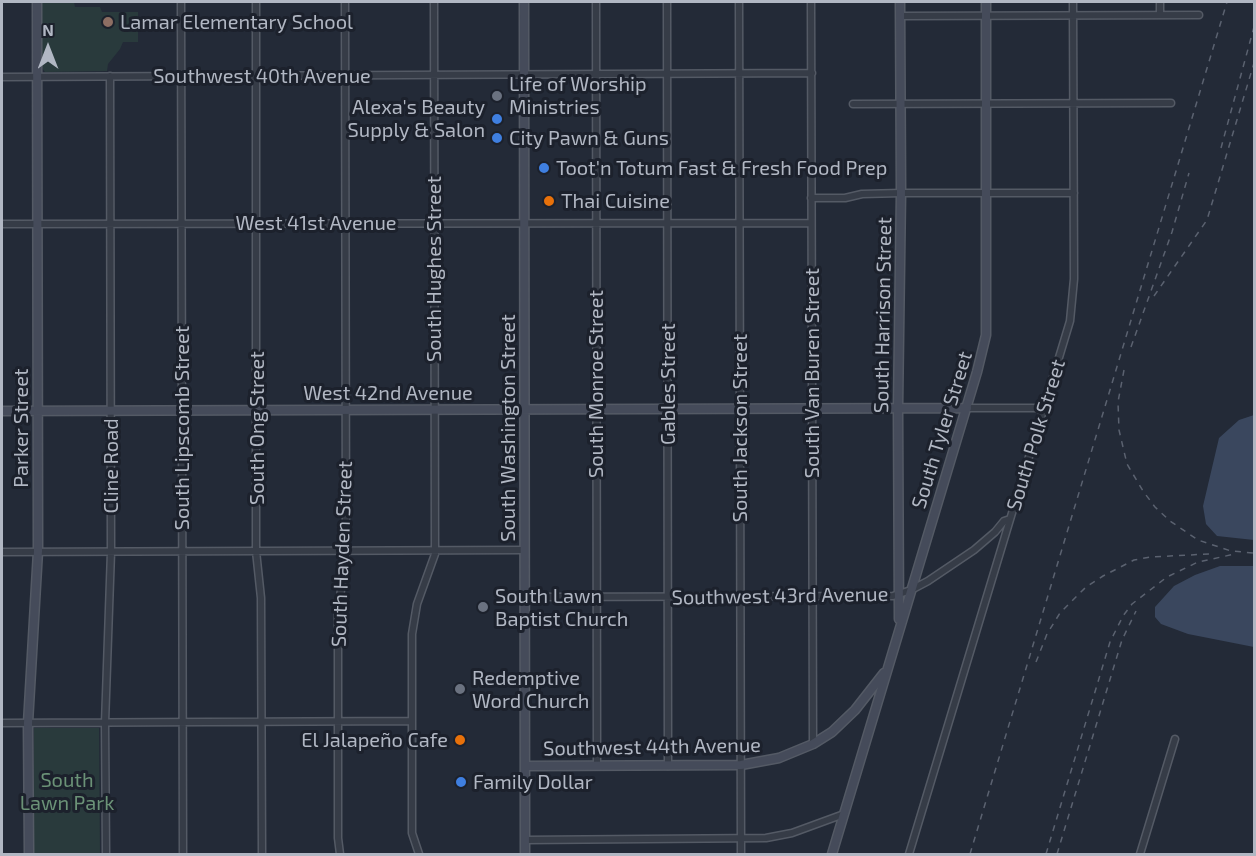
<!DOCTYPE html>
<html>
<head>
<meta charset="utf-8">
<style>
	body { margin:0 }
	#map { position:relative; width:1256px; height:856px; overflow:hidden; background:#232a37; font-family:"Exo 2",sans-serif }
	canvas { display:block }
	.frame { position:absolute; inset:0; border:3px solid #b1b7c3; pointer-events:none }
	.north { position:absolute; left:18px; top:18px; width:60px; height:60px; -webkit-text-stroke:4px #1c212c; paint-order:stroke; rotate:0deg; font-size:16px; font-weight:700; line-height:24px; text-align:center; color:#b1b7c3 }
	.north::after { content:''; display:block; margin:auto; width:21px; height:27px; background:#b1b7c3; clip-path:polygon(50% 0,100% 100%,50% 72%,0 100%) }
</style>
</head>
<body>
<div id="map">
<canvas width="1256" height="856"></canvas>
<div class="frame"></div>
<div class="north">N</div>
</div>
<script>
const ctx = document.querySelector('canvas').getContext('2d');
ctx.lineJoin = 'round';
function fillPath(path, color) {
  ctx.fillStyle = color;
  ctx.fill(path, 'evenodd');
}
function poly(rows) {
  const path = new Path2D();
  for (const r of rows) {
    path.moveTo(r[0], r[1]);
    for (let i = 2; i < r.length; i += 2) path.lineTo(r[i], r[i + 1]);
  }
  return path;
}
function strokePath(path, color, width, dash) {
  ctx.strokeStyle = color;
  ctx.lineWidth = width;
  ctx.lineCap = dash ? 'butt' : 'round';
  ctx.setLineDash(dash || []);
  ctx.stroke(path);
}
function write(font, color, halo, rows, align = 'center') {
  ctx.font = font + ' "Exo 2",sans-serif';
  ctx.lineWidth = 6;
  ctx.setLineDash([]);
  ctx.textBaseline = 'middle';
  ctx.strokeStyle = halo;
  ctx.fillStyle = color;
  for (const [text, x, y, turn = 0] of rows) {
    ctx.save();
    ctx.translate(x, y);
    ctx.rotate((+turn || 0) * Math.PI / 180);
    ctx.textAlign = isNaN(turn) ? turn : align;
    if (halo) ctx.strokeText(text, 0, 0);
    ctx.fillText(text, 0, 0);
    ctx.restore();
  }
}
const green = poly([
	[42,2,74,2,75,7,100,7,102,12,138,12,138,42,123,42,120,49,108,64,107,71,45,72,42,68],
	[34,728,99,728,100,854,34,854]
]);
const water = poly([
	[1254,415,1254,540,1217,536,1206,524,1203,506,1219,438,1239,420],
	[1220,566,1254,566,1254,647,1188,634,1161,624,1155,617,1155,607,1174,586,1195,575]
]);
const street = poly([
	[181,2,183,854],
	[256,2,256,551,261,598,262,854],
	[596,2,597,766],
	[667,2,668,766],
	[739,2,741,854],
	[811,2,813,744],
	[1160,2,1160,15],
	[900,16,1199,15],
	[2,77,812,73],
	[853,104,1171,103],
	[811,198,845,198,862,194,901,193,1074,193],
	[2,224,811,223],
	[967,408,1044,408],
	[2,552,525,550],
	[525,597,893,596,911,590,928,581,974,550,995,532,1004,521,1010,519],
	[2,723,412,721],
	[525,840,766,838,792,833,844,814],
	[106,854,105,723,111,552,110,76],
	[340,854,338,838,338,613,346,551,345,2],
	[419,854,412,833,412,634,417,604,435,554,434,2],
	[909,854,1070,321,1074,279,1073,2],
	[1140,854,1175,739]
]);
const secondary = poly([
	[524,2,525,854],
	[2,411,967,408],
	[899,619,898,408,901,193,900,2],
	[525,766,741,765,779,758,813,744,832,732,855,710,884,673],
	[29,854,28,723,38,551,37,2],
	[832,854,977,372,986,335,986,2]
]);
const rail = poly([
	[1221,148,1254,27],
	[1154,296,1207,220,1254,63],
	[1131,347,1172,232,1189,173],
	[1124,370,1118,402,1119,430,1127,464,1143,491,1155,507,1170,521,1198,540,1231,551,1254,553],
	[1036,662,1047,634,1060,613,1086,587,1103,576,1134,560,1150,557,1209,554],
	[970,854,1227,2],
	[1046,854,1110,642,1123,616,1132,604,1167,577,1198,562,1235,554],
	[1057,854,1122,640,1136,611]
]);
const markers = [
	[108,22,6,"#8d6e63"],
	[497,96,6,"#6b7280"],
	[497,119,6,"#3f7fe0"],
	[497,138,6,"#3f7fe0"],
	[544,168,6,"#3f7fe0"],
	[549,201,6,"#e8710a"],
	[483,607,6,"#6b7280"],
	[460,689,6,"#6b7280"],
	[460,740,6,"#e8710a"],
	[461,782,6,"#3f7fe0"]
];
const poiNames = [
	["Lamar Elementary School",120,22],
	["Life of Worship",509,84],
	["Ministries",509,107],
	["Alexa's Beauty",485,107,"right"],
	["Supply & Salon",485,130,"right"],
	["City Pawn & Guns",509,138],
	["Toot'n Totum Fast & Fresh Food Prep",556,168],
	["Thai Cuisine",561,201],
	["South Lawn",495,596],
	["Baptist Church",495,619],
	["Redemptive",472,678],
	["Word Church",472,701],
	["El Jalapeño Cafe",448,740,"right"],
	["Family Dollar",473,782]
];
const streetNames = [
	["Southwest 40th Avenue",262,76],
	["West 41st Avenue",316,223],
	["South Hughes Street",434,269,-90],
	["South Harrison Street",883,315,-89],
	["South Van Buren Street",812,373,-90],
	["South Monroe Street",596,384,-90],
	["Gables Street",668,384,-90],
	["West 42nd Avenue",388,393],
	["Parker Street",21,428,-90],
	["South Lipscomb Street",182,428,-90],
	["South Ong Street",257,428,-90],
	["South Washington Street",508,428,-90],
	["South Jackson Street",740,428,-90],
	["South Tyler Street",942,430,-73],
	["South Polk Street",1036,435,-73],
	["Cline Road",111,466,-90],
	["South Hayden Street",342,554,-88],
	["Southwest 43rd Avenue",780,596,-1],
	["Southwest 44th Avenue",652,747,-1]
];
const parkNames = [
	["South",67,780],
	["Lawn Park",67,803]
];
fillPath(green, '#293a3c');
fillPath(water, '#3a475e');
strokePath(street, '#545a65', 9);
strokePath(secondary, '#545a65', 11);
strokePath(street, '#363c47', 6);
strokePath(secondary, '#454b5a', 8);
strokePath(rail, '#5b6270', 1.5, [6, 6]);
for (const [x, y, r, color] of markers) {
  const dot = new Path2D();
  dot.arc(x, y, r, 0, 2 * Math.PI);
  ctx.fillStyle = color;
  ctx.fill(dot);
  strokePath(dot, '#1c212c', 2);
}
write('20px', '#b1b7c3', '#1c212c', poiNames, 'left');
write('20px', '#b1b7c3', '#1c212c', streetNames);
write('20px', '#6b9277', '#1c212c', parkNames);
</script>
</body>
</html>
